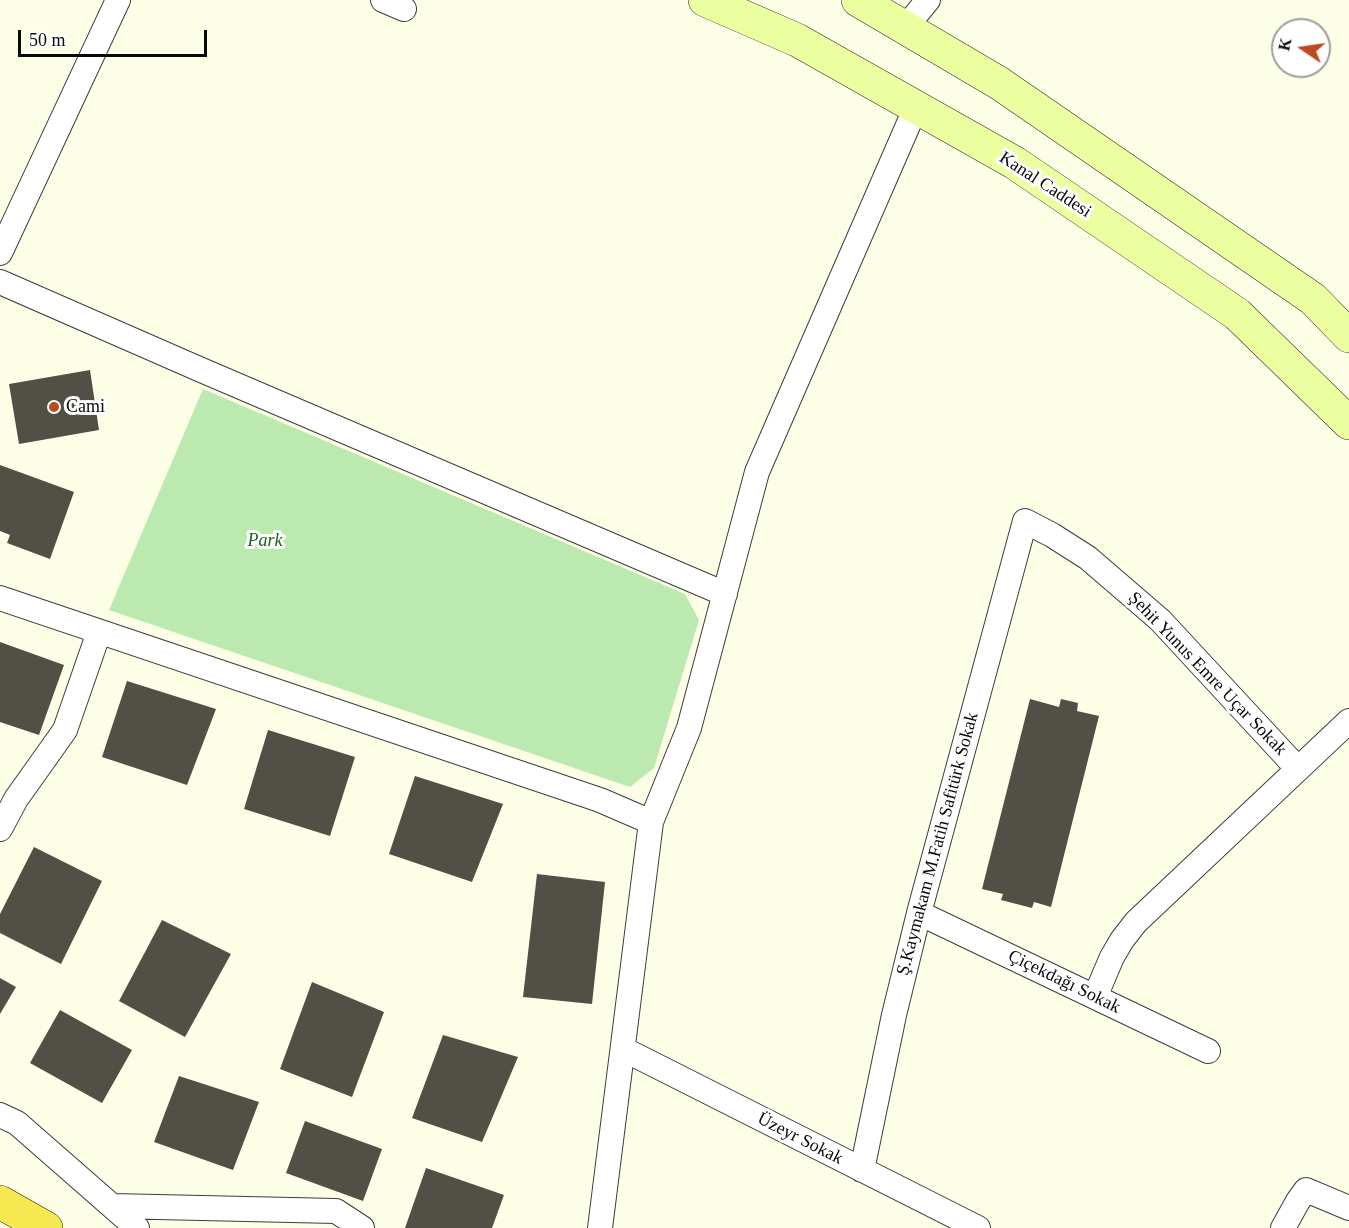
<!DOCTYPE html>
<html>
<head>
<meta charset="utf-8">
<style>
	body { margin:0 }
	#map { position:relative; width:1349px; height:1228px; overflow:hidden; background:#fcffe6; font-family:Georgia,serif }
	canvas { display:block }
	.north { position:absolute; left:1271px; top:18px; width:60px; height:60px; box-sizing:border-box; background:#fff; border:2px solid #9d9d9d; border-radius:50%; rotate:283deg; font-size:16px; font-weight:700; line-height:24px; text-align:center; color:#090909 }
	.north::after { content:''; display:block; margin:auto; width:21px; height:27px; background:#bd4a1e; clip-path:polygon(50% 0,100% 100%,50% 72%,0 100%) }
	.scale { position:absolute; left:18px; top:30px; width:189px; height:27px; box-sizing:border-box; border:3px solid #090909; border-top:0; padding-left:8px; font-size:18px; line-height:21px; white-space:nowrap; color:#090909; -webkit-text-stroke:4px #fff; paint-order:stroke }
</style>
</head>
<body>
<div id="map">
<canvas width="1349" height="1228"></canvas>
<div class="north">K</div>
<div class="scale">50 m</div>
</div>
<script>
const ctx = document.querySelector('canvas').getContext('2d');
ctx.lineJoin = 'round';
function fillPath(path, color) {
  ctx.fillStyle = color;
  ctx.fill(path, 'evenodd');
}
function poly(rows) {
  const path = new Path2D();
  for (const r of rows) {
    path.moveTo(r[0], r[1]);
    for (let i = 2; i < r.length; i += 2) path.lineTo(r[i], r[i + 1]);
  }
  return path;
}
function strokePath(path, color, width, dash) {
  ctx.strokeStyle = color;
  ctx.lineWidth = width;
  ctx.lineCap = dash ? 'butt' : 'round';
  ctx.setLineDash(dash || []);
  ctx.stroke(path);
}
function write(font, color, halo, rows, align = 'center') {
  ctx.font = font + ' Georgia,serif';
  ctx.lineWidth = 6;
  ctx.setLineDash([]);
  ctx.textBaseline = 'middle';
  ctx.strokeStyle = halo;
  ctx.fillStyle = color;
  for (const [text, x, y, turn = 0] of rows) {
    ctx.save();
    ctx.translate(x, y);
    ctx.rotate((+turn || 0) * Math.PI / 180);
    ctx.textAlign = isNaN(turn) ? turn : align;
    if (halo) ctx.strokeText(text, 0, 0);
    ctx.fillText(text, 0, 0);
    ctx.restore();
  }
}
const green = poly([
	[203,389,685,594,699,620,654,768,630,787,109,610]
]);
const building = poly([
	[90,370,99,430,19,444,9,384],
	[0,465,74,492,50,559,7,543,10,535,0,531],
	[0,642,64,665,39,735,0,722],
	[127,681,216,709,187,785,102,757],
	[1030,699,1059,707,1061,699,1078,703,1077,711,1099,716,1051,907,1034,902,1032,908,1001,900,1003,894,982,889],
	[268,730,355,757,330,836,244,809],
	[415,776,503,804,472,882,389,854],
	[34,847,102,881,61,964,0,933,0,914],
	[537,874,605,882,592,1004,523,997],
	[162,920,231,954,185,1037,119,1001],
	[0,978,16,987,0,1014],
	[312,982,384,1012,352,1097,280,1069],
	[60,1010,132,1050,102,1103,30,1063],
	[443,1035,518,1057,482,1142,412,1118],
	[179,1076,259,1102,233,1170,154,1142],
	[305,1121,382,1149,363,1201,286,1173],
	[426,1168,504,1195,492,1228,405,1228]
]);
const minor = poly([
	[383,0,404,9],
	[905,28,928,0],
	[0,253,118,0],
	[0,282,199,369,725,594],
	[0,598,600,800,651,822,600,1228],
	[651,822,689,728,757,472,916,107],
	[0,829,16,799,65,730,99,632],
	[919,913,1208,1051],
	[1095,997,1112,957,1122,940,1136,922,1349,721],
	[623,1049,978,1228],
	[0,1115,17,1123,137,1228],
	[862,1170,894,1015,919,913,1025,521,1052,535,1088,558,1160,620,1298,769],
	[112,1206,336,1211,362,1228],
	[1283,1228,1298,1201,1306,1190,1349,1208]
]);
const secondary = poly([
	[705,0,797,40,1015,163,1237,314,1349,423],
	[858,0,999,83,1313,299,1349,336]
]);
const trunk = poly([
	[0,1202,46,1228]
]);
const markers = [
	[54,407,6,"#bd4a1e"]
];
const streetNames = [
	["Kanal Caddesi",1045,185,33],
	["Şehit Yunus Emre Uçar Sokak",1207,674,46],
	["Ş.Kaymakam M.Fatih Safitürk Sokak",938,844,-75],
	["Çiçekdağı Sokak",1064,982,26],
	["Üzeyr Sokak",800,1139,27]
];
const poiNames = [
	["Cami",66,407]
];
const parkNames = [
	["Park",265,541]
];
fillPath(green, '#bbe9b0');
fillPath(building, '#524f46');
strokePath(minor, '#3c3c3c', 26);
strokePath(secondary, '#2b2b2b', 34);
strokePath(trunk, '#1a1a1a', 34);
strokePath(minor, '#fff', 24);
strokePath(secondary, '#ebffa1', 33);
strokePath(trunk, '#f6e850', 33);
for (const [x, y, r, color] of markers) {
  const dot = new Path2D();
  dot.arc(x, y, r, 0, 2 * Math.PI);
  ctx.fillStyle = color;
  ctx.fill(dot);
  strokePath(dot, '#fff', 2);
}
write('18px', '#090909', '#fff', streetNames);
write('18px', '#090909', '#fff', poiNames, 'left');
write('italic 18px', '#196221', '#fff', parkNames);
</script>
</body>
</html>
